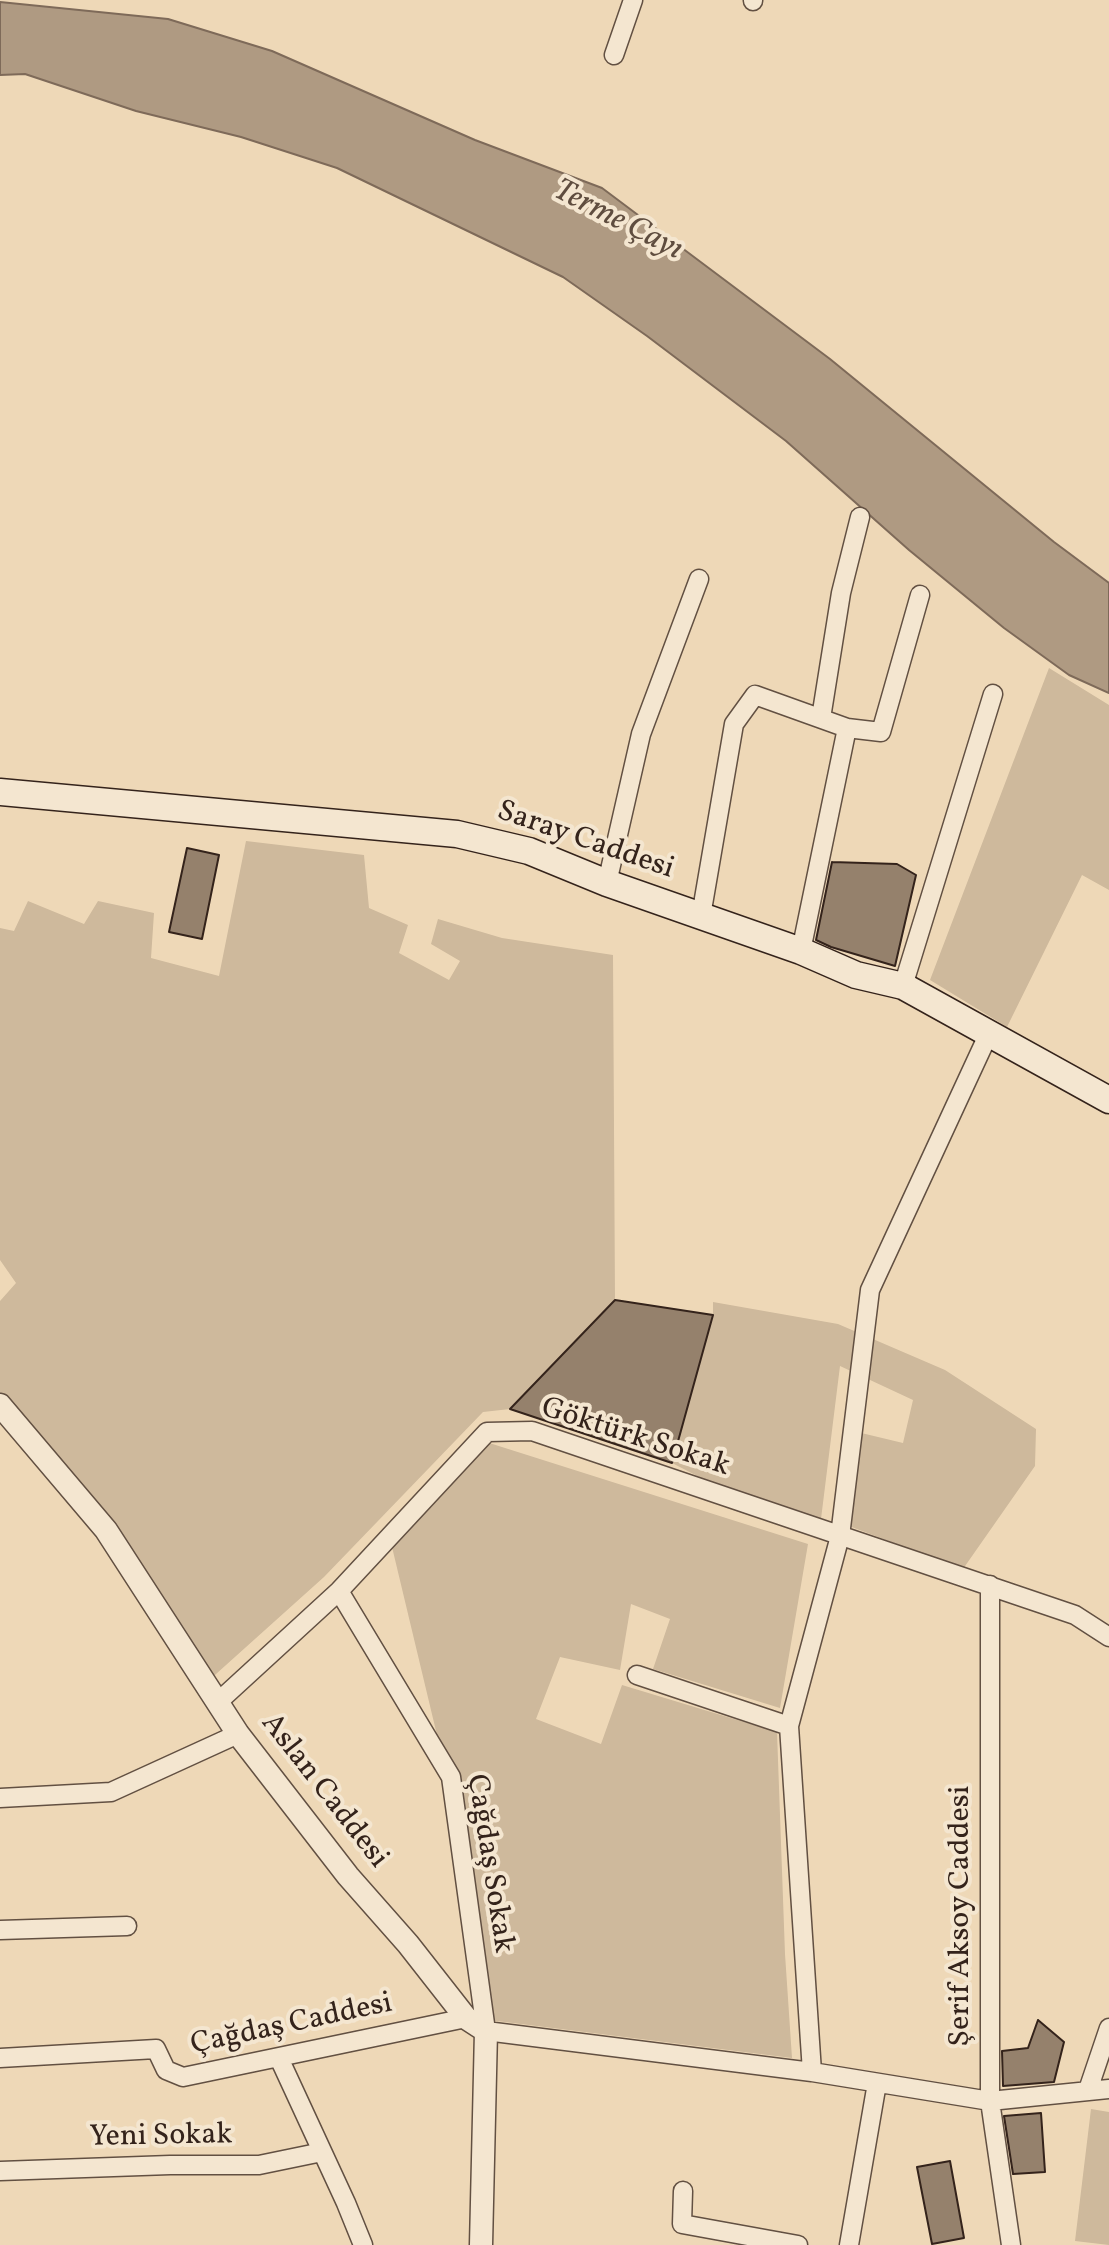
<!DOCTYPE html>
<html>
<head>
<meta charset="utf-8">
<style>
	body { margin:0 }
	canvas { display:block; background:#eed8b7 }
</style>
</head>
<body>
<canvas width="1109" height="2245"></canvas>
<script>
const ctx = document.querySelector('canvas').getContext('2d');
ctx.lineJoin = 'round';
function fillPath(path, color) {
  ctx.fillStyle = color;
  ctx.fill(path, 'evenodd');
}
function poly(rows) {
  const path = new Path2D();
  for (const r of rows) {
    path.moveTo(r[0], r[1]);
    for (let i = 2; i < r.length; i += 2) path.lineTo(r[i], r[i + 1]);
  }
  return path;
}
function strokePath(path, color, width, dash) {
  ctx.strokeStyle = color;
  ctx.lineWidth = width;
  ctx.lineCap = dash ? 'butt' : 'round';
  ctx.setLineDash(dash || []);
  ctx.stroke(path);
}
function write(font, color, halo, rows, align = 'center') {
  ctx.font = font + ' Vollkorn,serif';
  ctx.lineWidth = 8;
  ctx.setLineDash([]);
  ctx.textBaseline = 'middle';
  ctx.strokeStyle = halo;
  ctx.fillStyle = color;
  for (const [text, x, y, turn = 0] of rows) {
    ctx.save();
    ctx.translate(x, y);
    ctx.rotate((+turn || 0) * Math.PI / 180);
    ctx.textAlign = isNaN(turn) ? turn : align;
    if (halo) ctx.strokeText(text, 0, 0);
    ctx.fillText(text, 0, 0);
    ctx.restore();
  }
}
const green = poly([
	[1049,668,1109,705,1109,890,1082,875,1007,1027,930,980],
	[246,841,364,855,369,908,408,925,399,953,449,980,460,961,431,944,438,919,502,938,613,955,615,1300,510,1409,483,1412,324,1577,206,1683,0,1403,0,1301,16,1283,0,1260,0,928,14,931,28,901,84,924,98,901,154,913,151,958,219,976],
	[713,1302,838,1324,945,1370,1036,1429,1035,1466,963,1569,841,1523,853,1431,903,1443,913,1400,840,1366,821,1519,713,1484,672,1463,713,1315],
	[483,1441,808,1544,780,1708,653,1669,670,1619,631,1604,620,1670,560,1657,536,1719,601,1744,622,1685,777,1732,785,1954,792,2058,481,2019,447,1777,392,1547],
	[1091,2109,1109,2112,1109,2245,1075,2241]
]);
const water = poly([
	[0,2,168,19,272,51,475,140,602,188,830,359,1054,542,1109,583,1109,693,1069,675,1004,628,909,550,786,441,647,336,563,277,337,168,241,137,136,111,25,74,0,75,0,2]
]);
const building = poly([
	[187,848,219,855,202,939,169,932,187,848],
	[832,862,897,864,916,875,895,966,831,947,816,940,832,862],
	[615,1300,713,1315,672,1463,510,1409,615,1300],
	[1038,2020,1064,2042,1054,2082,1003,2086,1002,2051,1028,2048,1038,2020],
	[1041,2113,1045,2172,1013,2174,1004,2116,1041,2113],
	[950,2161,964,2238,932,2244,917,2167,950,2161]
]);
const minor = poly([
	[753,0,753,1],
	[614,55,633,0],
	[821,718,841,593,860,517],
	[607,883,641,734,699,579],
	[701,916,734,724,755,695,847,728,881,732,920,595],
	[801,951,847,728],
	[903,986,993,694],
	[990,1585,990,2101,1011,2245],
	[339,1591,451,1777,486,2031,812,2072,990,2101,1109,2089],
	[637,1675,789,1726,812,2072],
	[218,1702,339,1591,487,1432,532,1431,1075,1615,1109,1637],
	[789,1726,840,1536,870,1290,989,1033],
	[0,1798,111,1792,238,1734],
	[0,1930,127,1926],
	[0,2058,156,2049,166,2070,183,2077,466,2018],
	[279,2058,346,2203,363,2245],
	[1088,2090,1109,2028],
	[0,2171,170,2165,259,2165,322,2152],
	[683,2191,682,2224,798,2245],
	[849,2245,877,2083]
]);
const tertiary = poly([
	[0,1405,106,1530,238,1734,348,1876,408,1944,466,2018,486,2031,481,2245]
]);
const secondary = poly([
	[0,792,457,834,529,851,607,883,801,951,856,975,903,986,1109,1100]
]);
const streetNames = [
	["Saray Caddesi",585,842,19],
	["Göktürk Sokak",635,1439,18],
	["Aslan Caddesi",323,1792,52],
	["Çağdaş Sokak",488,1864,81],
	["Şerif Aksoy Caddesi",962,1916,-90],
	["Çağdaş Caddesi",292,2026,-12],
	["Yeni Sokak",161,2138,-1]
];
const waterNames = [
	["Terme Çayı",617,222,27]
];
fillPath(green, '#ceb99c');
fillPath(water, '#af9a82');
strokePath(water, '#7e6a59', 2);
fillPath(building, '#95816c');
strokePath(building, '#34231b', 2);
strokePath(minor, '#625042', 21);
strokePath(tertiary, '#625042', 25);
strokePath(secondary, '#34231b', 29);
strokePath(minor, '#f4e6d0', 18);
strokePath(tertiary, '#f4e6d0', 22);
strokePath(secondary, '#f4e6d0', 26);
write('30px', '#34231b', '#f4e6d0', streetNames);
write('italic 32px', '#5f4d3f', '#f4e6d0', waterNames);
</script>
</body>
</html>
